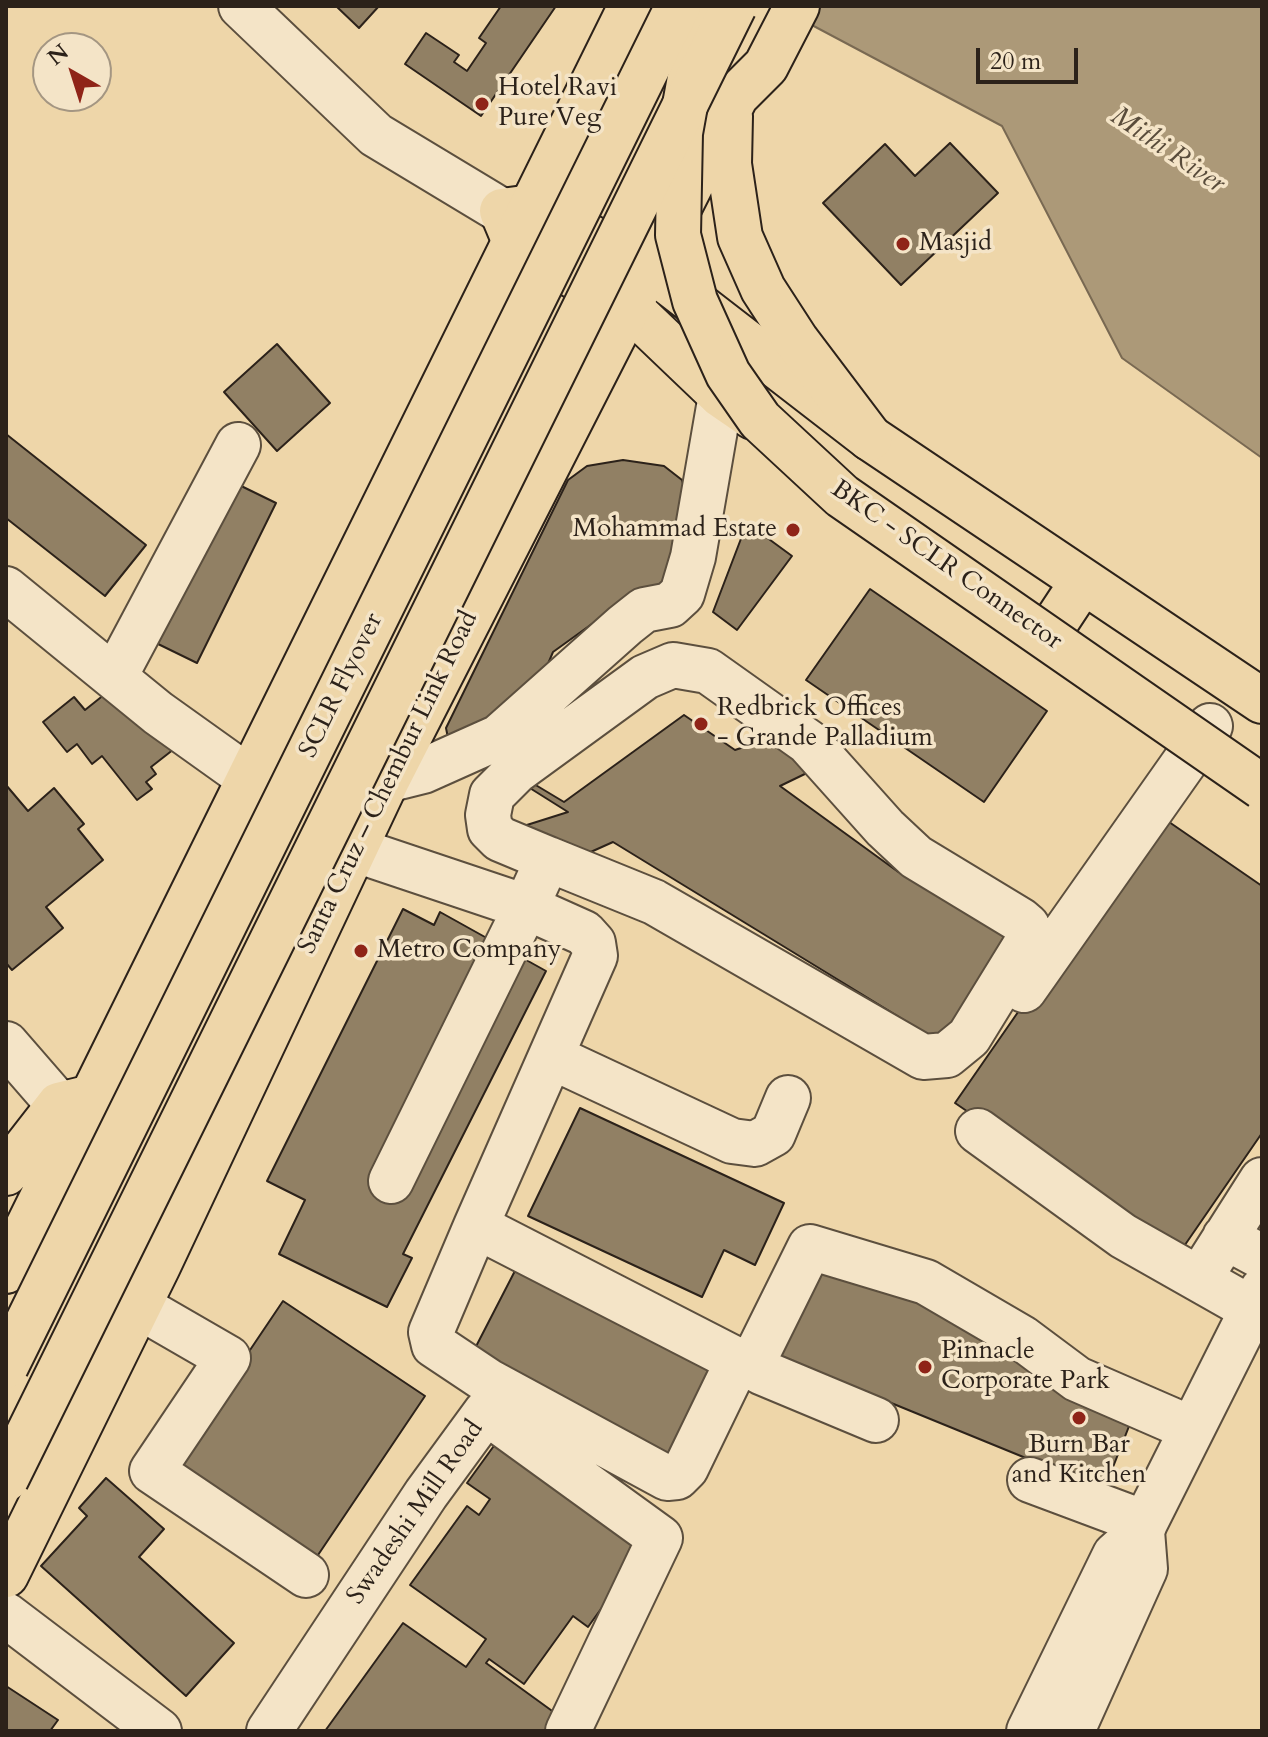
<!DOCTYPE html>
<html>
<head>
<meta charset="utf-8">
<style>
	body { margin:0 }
	#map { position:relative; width:1268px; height:1737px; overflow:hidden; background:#eed6a9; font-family:Cardo,serif }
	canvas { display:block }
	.frame { position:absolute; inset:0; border:8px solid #2c221a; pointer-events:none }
	.north { position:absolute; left:32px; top:32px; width:80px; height:80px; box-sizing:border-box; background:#f4e4c7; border:2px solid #a49682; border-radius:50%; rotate:321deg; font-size:22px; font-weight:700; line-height:32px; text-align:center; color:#2c221a }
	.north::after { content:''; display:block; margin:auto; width:28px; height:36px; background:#8f2418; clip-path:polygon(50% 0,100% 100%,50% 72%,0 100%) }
	.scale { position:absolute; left:976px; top:48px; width:102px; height:36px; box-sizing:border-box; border:4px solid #2c221a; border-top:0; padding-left:10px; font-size:24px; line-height:28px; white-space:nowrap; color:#2c221a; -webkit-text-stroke:6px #f4e4c7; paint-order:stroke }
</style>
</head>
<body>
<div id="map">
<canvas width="1268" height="1737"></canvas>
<div class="frame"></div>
<div class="north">N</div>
<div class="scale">20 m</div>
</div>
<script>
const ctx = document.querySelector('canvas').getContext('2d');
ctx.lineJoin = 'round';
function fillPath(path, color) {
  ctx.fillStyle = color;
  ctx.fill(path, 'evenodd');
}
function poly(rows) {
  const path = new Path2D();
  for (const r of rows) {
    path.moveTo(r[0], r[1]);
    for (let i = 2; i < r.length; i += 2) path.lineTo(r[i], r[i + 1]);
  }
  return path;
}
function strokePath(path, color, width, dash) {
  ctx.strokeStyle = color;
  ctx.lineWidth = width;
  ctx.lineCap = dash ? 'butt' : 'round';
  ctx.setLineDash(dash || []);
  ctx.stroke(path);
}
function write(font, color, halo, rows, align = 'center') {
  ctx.font = font + ' Cardo,serif';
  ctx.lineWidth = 7;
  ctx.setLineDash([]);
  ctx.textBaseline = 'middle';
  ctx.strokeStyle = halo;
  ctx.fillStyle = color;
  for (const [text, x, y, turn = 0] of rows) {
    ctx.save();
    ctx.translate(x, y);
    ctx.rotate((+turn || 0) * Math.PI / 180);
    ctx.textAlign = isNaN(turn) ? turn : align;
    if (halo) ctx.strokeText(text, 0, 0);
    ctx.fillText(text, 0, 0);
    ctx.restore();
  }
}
const water = poly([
	[776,6,1262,6,1262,458,1122,358,1002,126,776,6]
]);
const building = poly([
	[336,6,379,6,359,28,336,6],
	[501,6,556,6,481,116,405,64,426,33,459,55,454,62,467,71,486,43,479,38,501,6],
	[950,143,998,193,901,285,823,203,885,144,915,176,950,143],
	[277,344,330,403,277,451,224,392,277,344],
	[6,434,146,545,105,596,6,518,6,434],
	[623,460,664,466,682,480,685,491,666,591,628,598,553,652,542,678,458,745,448,738,446,728,568,480,587,466,623,460],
	[233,482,276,503,197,663,154,642,233,482],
	[747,523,792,556,737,630,713,612,747,523],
	[870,589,1047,711,984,802,806,680,870,589],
	[120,682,174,749,151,767,156,774,146,782,152,789,137,800,102,756,92,764,77,744,67,752,43,722,74,697,85,710,120,682],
	[684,715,735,750,774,737,811,771,780,786,897,871,1020,936,948,1047,613,842,584,855,511,830,568,812,525,785,529,781,564,802,684,715],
	[6,785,28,811,54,788,84,824,78,829,103,860,46,907,63,928,12,970,6,963,6,785],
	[1156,813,1262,886,1262,1133,1178,1255,955,1103,1156,813],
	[403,909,434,925,440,912,546,971,403,1254,412,1258,387,1307,279,1254,305,1200,267,1181,403,909],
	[580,1108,784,1203,755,1265,724,1250,702,1297,528,1216,580,1108],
	[810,1250,1018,1345,1135,1411,1104,1490,764,1351,810,1250],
	[518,1265,724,1371,674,1466,469,1360,518,1265],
	[283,1301,425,1396,316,1558,174,1463,283,1301],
	[496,1443,644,1549,588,1627,573,1616,524,1684,489,1659,486,1663,566,1721,559,1731,325,1731,403,1623,466,1667,486,1639,410,1585,467,1506,479,1515,490,1499,467,1483,496,1443],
	[106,1478,164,1529,139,1557,234,1643,186,1696,41,1566,87,1516,79,1508,106,1478],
	[6,1686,58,1720,50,1731,6,1731,6,1686]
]);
const minor = poly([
	[241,6,376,135,502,211],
	[6,589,158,713,249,778],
	[115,676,238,445],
	[387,780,423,771,499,737,625,625,644,610,670,605,682,594,693,557,721,395],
	[353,849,526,907,391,1181],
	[1024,990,1210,726],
	[6,1044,59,1105],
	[552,1057,732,1141,755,1144,773,1134,788,1098],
	[978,1131,1123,1236,1250,1308],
	[476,1226,733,1358,733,1371,686,1468,677,1477,667,1478,488,1381,434,1345,431,1332,476,1226,595,956,593,943,584,933,526,907,548,859,654,902,923,1057,947,1055,969,1037,1028,941,1027,926,1020,920,916,857,885,828,808,742,708,671,673,665,645,677,516,771,492,795,488,815,490,829,500,839,548,859],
	[1225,1237,1262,1257],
	[1199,1279,1262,1180],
	[138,1306,228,1358,152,1471,306,1575],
	[876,1420,761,1372,755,1365,755,1358,810,1247,926,1282,1022,1338,1077,1379,1192,1429],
	[1030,1480,1145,1523],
	[6,1615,159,1731],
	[269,1731,426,1494,486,1412,660,1538,568,1731],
	[1029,1731,1115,1555,1142,1531],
	[1072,1731,1145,1569,1142,1531,1145,1523,1262,1290]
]);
const major = poly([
	[753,417,721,395,631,309,515,242,502,211,532,207,650,268,870,438,1262,701],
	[1056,622,1083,581]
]);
const highway = poly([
	[730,116,729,164,740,237,763,289,796,340,870,438],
	[6,1173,59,1105,92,1097,631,6],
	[6,1271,92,1097],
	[6,1575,158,1266,387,780,736,96,766,66,797,6]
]);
const majorBridge = poly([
	[709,6,693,61,680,133,678,235,695,301,728,374,760,420,842,496,1262,787]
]);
const highwayBridge = poly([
	[6,1366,678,6],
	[6,1479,734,6]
]);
const markers = [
	[482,104,8,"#8f2418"],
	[903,244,8,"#8f2418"],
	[793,530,8,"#8f2418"],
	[701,724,8,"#8f2418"],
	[361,951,8,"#8f2418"],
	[925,1367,8,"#8f2418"],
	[1079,1418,8,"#8f2418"]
];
const poiNames = [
	["Hotel Ravi",498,89],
	["Pure Veg",498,119],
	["Masjid",919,244],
	["Mohammad Estate",777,530,"right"],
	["Redbrick Offices",717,709],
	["- Grande Palladium",717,739],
	["Metro Company",377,951],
	["Pinnacle",941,1352],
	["Corporate Park",941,1382],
	["Burn Bar",1079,1446,"center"],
	["and Kitchen",1079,1476,"center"]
];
const streetNames = [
	["BKC - SCLR Connector",946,566,35],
	["SCLR Flyover",342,686,-64],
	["Santa Cruz – Chembur Link Road",389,783,-64],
	["Swadeshi Mill Road",416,1513,-55]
];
const waterNames = [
	["Mithi River",1167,151,34]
];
fillPath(water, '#ac9978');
strokePath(water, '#796952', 2);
fillPath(building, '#918064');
strokePath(building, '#2c221a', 2);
strokePath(minor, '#5c4f3e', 48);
strokePath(major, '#2c221a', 48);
strokePath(highway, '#2c221a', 48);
strokePath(minor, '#f4e4c7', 44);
strokePath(major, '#eed6a9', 44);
strokePath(highway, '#eed6a9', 44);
strokePath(majorBridge, '#2c221a', 48, []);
strokePath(highwayBridge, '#2c221a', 48, []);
strokePath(majorBridge, '#eed6a9', 44);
strokePath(highwayBridge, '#eed6a9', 44);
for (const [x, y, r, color] of markers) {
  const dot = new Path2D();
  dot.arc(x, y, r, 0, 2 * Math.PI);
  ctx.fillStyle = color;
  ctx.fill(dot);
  strokePath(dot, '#f4e4c7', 3);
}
write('26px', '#2c221a', '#f4e4c7', poiNames, 'left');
write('26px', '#2c221a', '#f4e4c7', streetNames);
write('italic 28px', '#594c3b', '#f4e4c7', waterNames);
</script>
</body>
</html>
